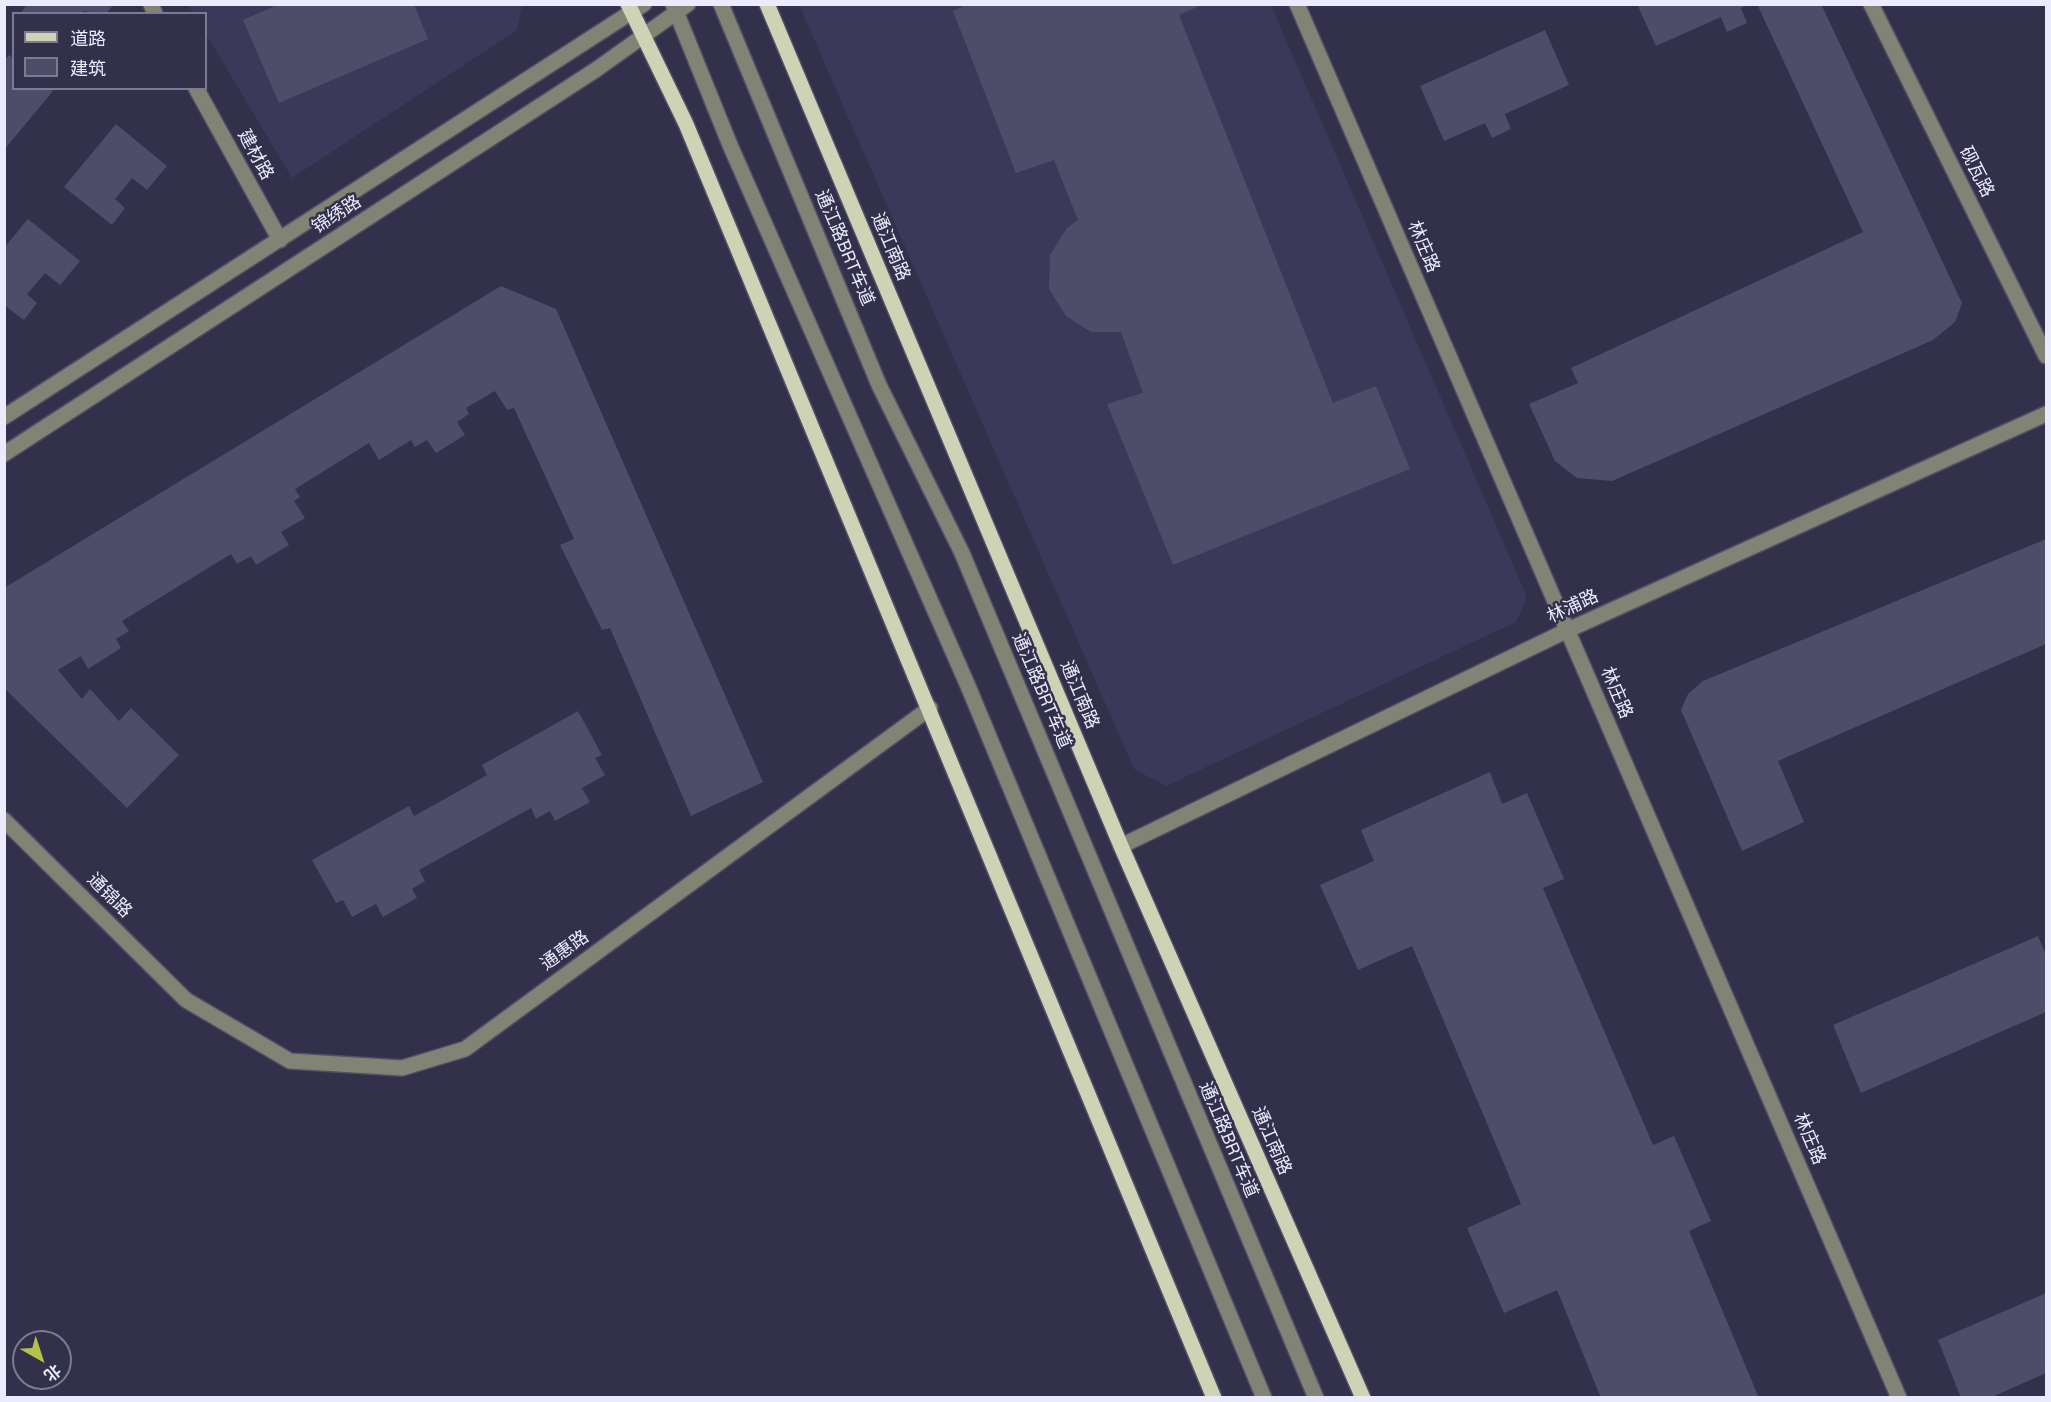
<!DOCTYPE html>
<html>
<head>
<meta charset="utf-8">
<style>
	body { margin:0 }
	#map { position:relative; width:2051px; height:1402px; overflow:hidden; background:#33304b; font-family:"Space Grotesk","Noto Sans SC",sans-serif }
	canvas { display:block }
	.frame { position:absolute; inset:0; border:6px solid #ecebfd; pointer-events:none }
	.legend { position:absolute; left:12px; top:12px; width:195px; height:78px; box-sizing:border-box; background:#33304b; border:2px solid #7d7b92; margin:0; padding:8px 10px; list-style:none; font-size:18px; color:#ecebfd }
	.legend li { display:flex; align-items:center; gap:12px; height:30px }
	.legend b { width:30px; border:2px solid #7d7b92 }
	.north { position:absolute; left:12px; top:1330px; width:60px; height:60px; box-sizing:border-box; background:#33304b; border:2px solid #7d7b92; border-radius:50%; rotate:141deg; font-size:16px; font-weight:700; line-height:24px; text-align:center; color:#ecebfd }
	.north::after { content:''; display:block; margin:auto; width:21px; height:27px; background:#b4c24a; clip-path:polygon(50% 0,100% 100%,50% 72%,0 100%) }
</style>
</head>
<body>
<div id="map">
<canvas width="2051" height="1402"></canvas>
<div class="frame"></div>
<ul class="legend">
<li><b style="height:8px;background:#cdd3b4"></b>道路</li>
<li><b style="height:16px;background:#4e4c69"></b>建筑</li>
</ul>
<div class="north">北</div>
</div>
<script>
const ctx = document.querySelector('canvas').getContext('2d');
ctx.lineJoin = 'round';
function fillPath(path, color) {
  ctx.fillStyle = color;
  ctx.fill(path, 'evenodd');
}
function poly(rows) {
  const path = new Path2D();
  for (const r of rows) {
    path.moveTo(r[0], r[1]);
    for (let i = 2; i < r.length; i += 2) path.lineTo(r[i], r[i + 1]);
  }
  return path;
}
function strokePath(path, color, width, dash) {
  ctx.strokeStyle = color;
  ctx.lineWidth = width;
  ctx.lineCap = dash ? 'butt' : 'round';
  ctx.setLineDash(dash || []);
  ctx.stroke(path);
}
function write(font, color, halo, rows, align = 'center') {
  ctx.font = font + ' "Space Grotesk","Noto Sans SC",sans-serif';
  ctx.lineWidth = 5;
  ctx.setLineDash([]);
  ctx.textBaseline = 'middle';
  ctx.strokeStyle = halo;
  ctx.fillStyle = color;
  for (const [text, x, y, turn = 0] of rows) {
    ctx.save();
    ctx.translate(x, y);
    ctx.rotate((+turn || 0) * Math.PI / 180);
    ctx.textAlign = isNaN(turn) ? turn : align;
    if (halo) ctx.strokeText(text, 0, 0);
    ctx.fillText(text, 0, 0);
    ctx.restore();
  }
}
const built = poly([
	[188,5,522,5,517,30,292,178,206,34,206,14,193,13],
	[799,5,1271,5,1527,597,1516,622,1166,786,1134,769]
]);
const building = poly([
	[27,4,114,4,106,14,83,11,81,14,20,14],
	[279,4,414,4,428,39,279,103,243,20],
	[968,4,1204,4,1179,15,1333,403,1376,386,1410,469,1173,565,1107,404,1143,393,1121,332,1091,332,1066,316,1049,289,1050,255,1067,228,1078,220,1054,160,1016,173,953,11],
	[1637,4,1750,4,1741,8,1747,23,1727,32,1721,17,1656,46],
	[1757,4,1821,4,1962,303,1955,322,1933,340,1612,481,1577,478,1555,461,1529,404,1578,383,1571,368,1863,232],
	[1545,30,1569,85,1505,114,1511,129,1492,138,1485,123,1444,141,1420,86],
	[9,55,14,59,14,88,50,88,53,91,4,150,4,60],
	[116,124,167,166,147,190,132,178,115,199,125,208,112,225,64,187],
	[28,219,80,261,60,285,45,273,27,294,37,303,24,320,4,305,4,248],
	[501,286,556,309,763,782,691,816,610,628,602,630,560,545,574,539,514,408,507,410,495,391,466,408,469,414,457,422,465,435,436,453,427,440,415,447,411,440,379,460,369,443,295,489,300,497,294,501,305,518,281,532,289,545,256,565,251,556,237,564,231,554,122,621,129,631,116,639,121,648,88,669,81,656,58,670,82,699,90,689,119,721,131,708,179,755,127,808,4,688,4,588],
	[2046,539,2046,644,1778,761,1804,822,1742,851,1681,710,1688,694,1703,681],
	[578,711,602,755,595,758,605,775,582,788,590,802,555,821,550,811,536,819,531,808,419,870,425,881,412,889,417,898,383,917,376,904,352,917,343,900,336,903,312,860,409,806,414,816,450,796,487,775,482,765],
	[1490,772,1502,804,1527,793,1564,879,1543,888,1653,1145,1674,1136,1711,1221,1689,1231,1759,1398,1601,1398,1557,1290,1504,1313,1467,1228,1521,1204,1412,946,1358,970,1320,885,1374,861,1361,830],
	[2038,936,2046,955,2046,1012,1861,1093,1833,1025],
	[2046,1293,2046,1373,1990,1398,1961,1398,1938,1340]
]);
const minor = poly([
	[151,4,155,14],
	[673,4,730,145,968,686,1264,1398],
	[721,4,879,385,962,553,1316,1398],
	[1297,4,1899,1398],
	[1871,4,2046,356],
	[196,88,280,240],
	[4,417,644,4],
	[4,454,597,69,688,4],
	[4,820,186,1000,290,1061,402,1068,465,1049,930,708],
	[1121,846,1568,630,2046,414]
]);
const major = poly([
	[628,4,686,124,1214,1398],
	[767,4,1121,846,1363,1398]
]);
const streetNames = [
	["建材路",255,155,61],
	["砚瓦路",1976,172,63],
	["锦绣路",337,215,-33],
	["通江南路",890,247,67],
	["林庄路",1423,247,67],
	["通江路BRT车道",844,248,67],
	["林浦路",1573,607,-25],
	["通江路BRT车道",1041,691,67],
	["林庄路",1616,693,67],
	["通江南路",1079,695,67],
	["通锦路",109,896,45],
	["通惠路",565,951,-36],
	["林庄路",1809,1139,67],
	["通江路BRT车道",1228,1140,67],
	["通江南路",1271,1141,66]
];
fillPath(built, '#3c3859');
fillPath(building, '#4e4c69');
strokePath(minor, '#514e67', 18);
strokePath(major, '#514e67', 18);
strokePath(minor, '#818375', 15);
strokePath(major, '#cdd3b4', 15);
write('18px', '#ecebfd', '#33304b', streetNames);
</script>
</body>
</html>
